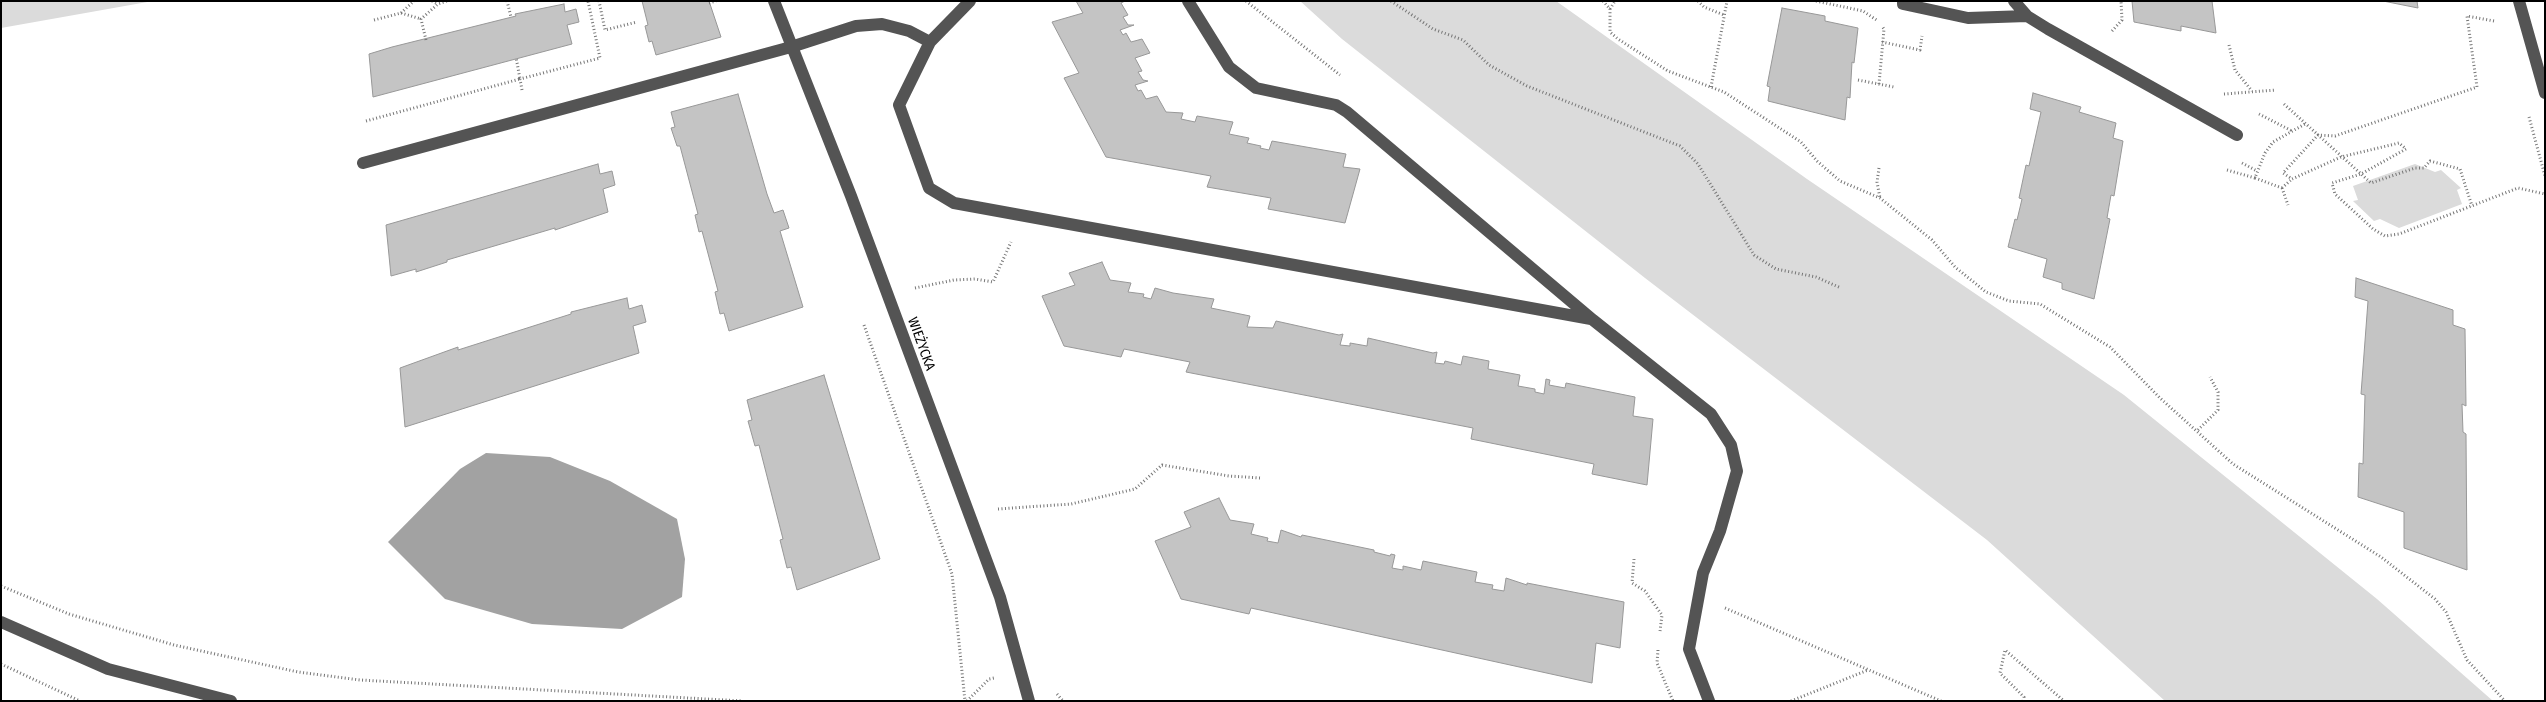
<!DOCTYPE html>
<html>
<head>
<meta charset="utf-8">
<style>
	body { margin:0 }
	#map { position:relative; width:2546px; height:702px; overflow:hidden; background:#fff; font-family:"Fira Sans Condensed",sans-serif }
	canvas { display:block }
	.frame { position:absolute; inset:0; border:2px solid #000; pointer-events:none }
</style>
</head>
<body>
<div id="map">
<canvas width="2546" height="702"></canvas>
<div class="frame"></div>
</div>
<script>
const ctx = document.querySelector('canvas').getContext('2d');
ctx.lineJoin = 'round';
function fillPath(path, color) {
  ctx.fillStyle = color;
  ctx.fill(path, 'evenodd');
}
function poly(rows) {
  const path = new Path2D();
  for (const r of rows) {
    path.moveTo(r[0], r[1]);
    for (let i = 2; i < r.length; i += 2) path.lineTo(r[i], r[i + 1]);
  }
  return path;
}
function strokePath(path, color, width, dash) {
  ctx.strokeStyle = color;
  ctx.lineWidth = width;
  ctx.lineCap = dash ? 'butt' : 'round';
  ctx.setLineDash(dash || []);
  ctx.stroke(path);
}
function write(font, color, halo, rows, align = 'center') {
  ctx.font = font + ' "Fira Sans Condensed",sans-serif';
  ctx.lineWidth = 4.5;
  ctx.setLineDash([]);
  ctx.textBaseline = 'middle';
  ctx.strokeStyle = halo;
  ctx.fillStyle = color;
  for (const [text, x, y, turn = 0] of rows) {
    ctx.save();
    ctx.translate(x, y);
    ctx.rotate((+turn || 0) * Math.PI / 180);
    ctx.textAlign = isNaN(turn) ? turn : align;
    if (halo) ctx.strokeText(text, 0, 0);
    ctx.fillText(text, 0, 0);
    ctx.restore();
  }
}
const green = poly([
	[1,1,153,1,1,28],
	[1300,1,1556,1,1807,179,2124,395,2377,599,2493,701,2165,701,1987,540,1645,278,1342,39],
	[2415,164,2435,172,2441,170,2461,188,2457,190,2462,204,2399,228,2380,219,2374,221,2353,201,2358,200,2353,186]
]);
const water = poly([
	[486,453,550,457,610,481,677,519,685,559,682,597,622,629,532,624,445,599,388,542,460,469]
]);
const building = poly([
	[642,1,709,1,721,37,656,55,652,41,649,42,645,26,648,25,642,1],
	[1076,1,1125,1,1121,3,1128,15,1123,17,1128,25,1134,25,1120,30,1123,35,1126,33,1131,42,1142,39,1150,53,1135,58,1142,71,1138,72,1143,80,1148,81,1135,85,1138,91,1141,90,1146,99,1157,96,1166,112,1183,113,1181,119,1195,122,1197,116,1233,122,1229,134,1249,138,1247,143,1261,146,1260,148,1269,150,1272,141,1346,154,1343,167,1360,169,1345,223,1268,209,1271,198,1207,187,1211,176,1106,157,1064,78,1079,73,1052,22,1083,13,1076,1],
	[2132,1,2212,1,2216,33,2181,26,2181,31,2134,22,2132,1],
	[2383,1,2417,1,2418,8,2383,1],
	[564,4,565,12,576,9,579,22,567,25,572,44,373,97,369,54,392,47,516,16,515,14,564,4],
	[1782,8,1825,16,1825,21,1858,28,1854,63,1852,62,1850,98,1847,97,1845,120,1768,101,1770,87,1767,86,1782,8],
	[2033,93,2081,107,2079,112,2116,123,2113,138,2123,141,2114,196,2111,195,2107,218,2110,219,2094,299,2062,289,2062,283,2043,277,2047,259,2008,247,2015,219,2017,220,2022,199,2019,198,2026,165,2029,166,2041,112,2030,109,2033,93],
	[738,94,767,194,774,213,783,210,789,228,780,231,803,307,729,331,724,313,720,314,715,292,718,291,702,231,699,232,695,215,698,214,680,146,677,146,671,128,675,127,671,112,738,94],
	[598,164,600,174,612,171,615,185,603,189,608,212,555,230,555,228,447,260,447,262,416,272,416,269,391,276,386,225,598,164],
	[1102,262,1110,280,1131,283,1128,292,1144,294,1143,297,1151,299,1155,288,1173,293,1214,299,1211,308,1250,316,1247,327,1273,328,1276,321,1339,335,1343,334,1340,345,1350,346,1350,343,1367,346,1368,338,1433,353,1437,352,1435,363,1444,364,1445,361,1461,365,1463,356,1489,361,1488,369,1520,375,1518,386,1535,389,1535,392,1544,394,1546,379,1550,380,1549,385,1565,388,1566,383,1635,397,1633,416,1653,419,1647,485,1592,474,1594,464,1471,439,1473,428,1186,372,1190,362,1124,349,1121,357,1064,346,1042,296,1075,285,1069,273,1102,262],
	[2356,278,2453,310,2453,325,2465,329,2466,406,2462,404,2463,432,2466,434,2467,570,2404,548,2404,512,2358,497,2359,463,2363,464,2365,395,2361,394,2368,301,2355,297,2356,278],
	[627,298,629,309,642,305,646,322,633,326,639,353,405,427,400,368,458,347,458,350,571,314,571,312,627,298],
	[824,375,880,559,797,590,791,567,787,568,780,540,783,539,759,445,755,446,748,421,752,420,747,400,824,375],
	[1219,498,1230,520,1254,524,1251,534,1268,538,1267,541,1278,543,1281,530,1301,537,1302,535,1374,550,1374,552,1390,556,1391,554,1395,555,1392,568,1403,570,1403,566,1421,570,1423,561,1477,572,1475,582,1493,585,1492,589,1504,591,1506,578,1527,585,1527,583,1624,602,1620,648,1596,643,1592,683,1251,608,1249,614,1181,599,1155,541,1191,527,1184,512,1219,498]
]);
const path = poly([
	[432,1,438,4],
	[507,1,511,17],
	[599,1,605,30,637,22],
	[1246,1,1340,75],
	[1391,1,1433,29,1463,40,1489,65,1527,86,1680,146,1698,164,1754,255,1776,269,1816,277,1841,288],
	[1603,1,1610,9,1610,32,1618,39,1668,71,1724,92,1801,142,1817,161,1840,181,1880,198,1932,240,1955,267,1986,292,2009,301,2040,304,2110,347,2160,398,2233,464,2381,557,2435,599,2446,612,2467,660,2505,701],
	[1698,1,1704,7,1724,15],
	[1816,1,1863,11,1878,21],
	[709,3,716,1],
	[1610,9,1615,1],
	[401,13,414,1],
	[374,20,401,13,421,19],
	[2494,21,2467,16,2477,87,2335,136,2318,135,2283,173,2292,179,2341,157,2399,143,2406,149,2361,174,2332,183,2335,194,2373,229,2385,236,2399,234,2518,188,2545,194],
	[2112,31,2122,20,2121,1],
	[426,40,421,19,438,4,447,1],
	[1882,42,1920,50,1922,36],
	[2229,45,2235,70,2252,91],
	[1858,80,1894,87],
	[1879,84,1884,29,1882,26],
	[1711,87,1727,1],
	[522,90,520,79,600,58,588,1],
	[2224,94,2276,90],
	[2284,104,2371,183,2415,168,2424,168,2430,161,2460,169,2472,206],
	[2259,114,2292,131],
	[2529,117,2545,176],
	[366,121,520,79,516,57],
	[2242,163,2257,171],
	[1879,168,1877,182,1880,198],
	[2227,170,2255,178,2265,153,2273,142,2305,124],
	[2255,178,2282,188],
	[2282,188,2288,205],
	[2282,188,2292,179],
	[915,288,954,280,975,279,993,282,1011,242],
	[864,325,952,574,965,701],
	[2198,430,2218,410,2218,392,2210,377],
	[998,509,1071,504,1135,489,1162,465,1229,476,1260,478],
	[1634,559,1632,583,1645,591,1662,615,1660,631],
	[1,586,69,614,174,645,298,672,360,680,743,701],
	[1725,608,1941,701],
	[1658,650,1657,663,1673,701],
	[1,664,80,701],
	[1057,694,1063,701],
	[967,701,989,679,994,678],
	[1791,701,1868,670],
	[2023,701,2024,697,2000,673,2005,650,2064,701]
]);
const minor = poly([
	[774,1,851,196,1000,597,1029,701],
	[970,1,930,42,899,105,929,188,954,203,1591,319],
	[1188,1,1229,67,1256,88,1336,105,1347,112,1593,320,1711,414,1731,445,1737,471,1720,531,1703,573,1689,649,1709,701],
	[1903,1,1903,4,1968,18,2027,16],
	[2014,1,2027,16,2048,29,2237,135],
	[2519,1,2545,93],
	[363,163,791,47,856,26,882,24,909,31,930,42],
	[1,622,108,669,231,701]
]);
const streetNames = [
	["WIEŻYCKA",921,344,70]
];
fillPath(green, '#dbdbdb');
fillPath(water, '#a2a2a2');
fillPath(building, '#c4c4c4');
strokePath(building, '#989898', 1);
strokePath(path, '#767676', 3, [1, 2.5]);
strokePath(minor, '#545454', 12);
write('14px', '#000', '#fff', streetNames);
</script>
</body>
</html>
